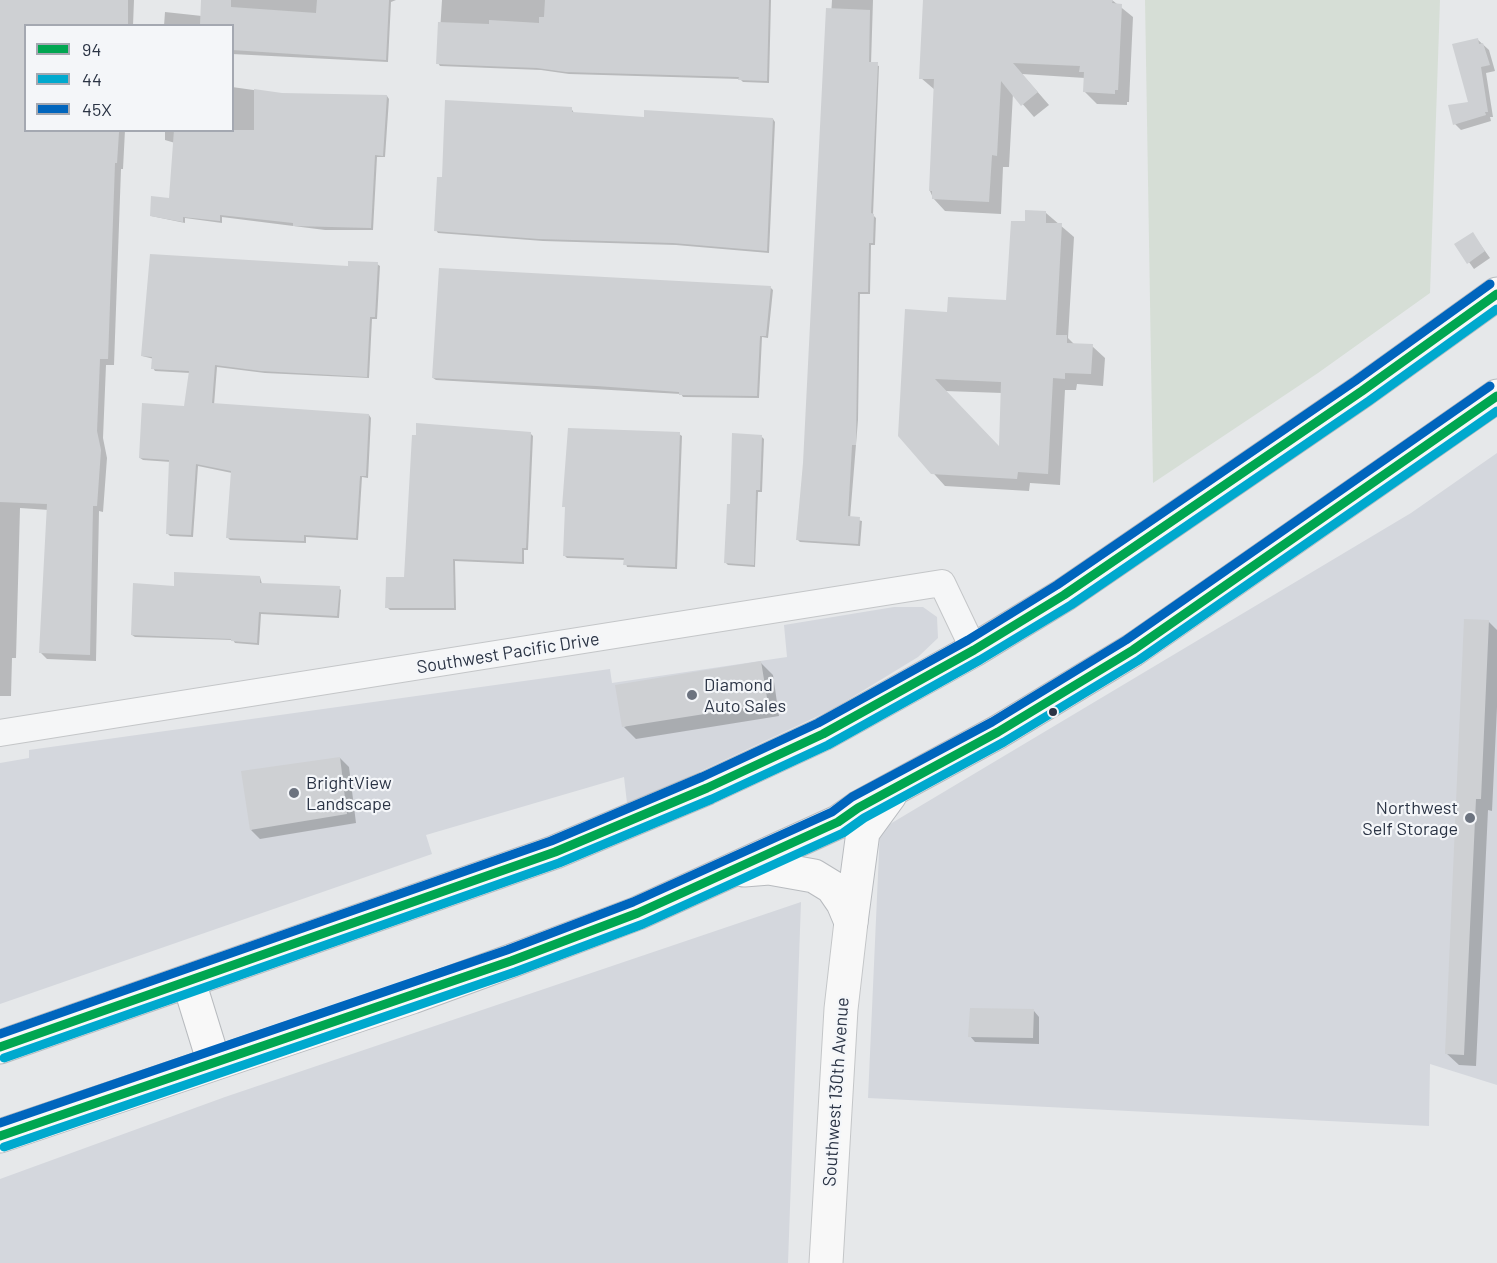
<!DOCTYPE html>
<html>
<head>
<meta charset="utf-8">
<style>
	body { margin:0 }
	#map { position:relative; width:1497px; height:1263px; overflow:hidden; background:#e6e8ea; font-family:Barlow,sans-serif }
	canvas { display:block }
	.legend { position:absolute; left:24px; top:24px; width:210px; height:108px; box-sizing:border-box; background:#f4f6f9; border:2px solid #a4a8b1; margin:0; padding:8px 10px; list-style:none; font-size:18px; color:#2b3445 }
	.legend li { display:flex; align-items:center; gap:12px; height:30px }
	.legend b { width:30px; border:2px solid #a4a8b1 }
</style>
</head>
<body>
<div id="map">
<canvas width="1497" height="1263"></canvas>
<ul class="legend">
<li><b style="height:8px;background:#00a651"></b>94</li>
<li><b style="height:8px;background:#00a9ce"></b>44</li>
<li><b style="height:8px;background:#0065bd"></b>45X</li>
</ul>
</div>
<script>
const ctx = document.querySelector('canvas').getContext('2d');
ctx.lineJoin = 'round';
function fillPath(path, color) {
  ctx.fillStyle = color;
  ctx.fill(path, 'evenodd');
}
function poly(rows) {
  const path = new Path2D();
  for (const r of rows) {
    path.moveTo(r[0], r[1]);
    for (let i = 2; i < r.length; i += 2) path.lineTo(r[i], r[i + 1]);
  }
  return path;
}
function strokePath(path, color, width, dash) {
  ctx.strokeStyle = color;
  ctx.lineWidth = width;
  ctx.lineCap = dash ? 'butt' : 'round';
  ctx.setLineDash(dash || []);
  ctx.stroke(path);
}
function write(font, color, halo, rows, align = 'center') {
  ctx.font = font + ' Barlow,sans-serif';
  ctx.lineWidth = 4.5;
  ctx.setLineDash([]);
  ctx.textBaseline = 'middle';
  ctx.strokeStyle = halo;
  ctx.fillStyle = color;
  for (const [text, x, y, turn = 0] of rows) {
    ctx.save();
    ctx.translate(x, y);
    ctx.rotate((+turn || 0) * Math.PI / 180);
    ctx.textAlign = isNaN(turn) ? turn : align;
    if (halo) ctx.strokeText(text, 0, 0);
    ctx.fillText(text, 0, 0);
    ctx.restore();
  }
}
const built = poly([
	[1497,453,1497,1085,1430,1064,1429,1126,868,1098,880,830,1411,513],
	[894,607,923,607,937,617,938,638,918,657,833,709,682,780,627,803,624,777,426,835,432,854,0,1004,0,763,29,758,29,750,610,669,612,683,787,657,784,625],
	[801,902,788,1263,0,1263,0,1179,225,1097]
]);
const green = poly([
	[1145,0,1440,0,1430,293,1318,373,1153,483]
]);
const shadow = poly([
	[0,0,134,0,133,26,26,26,26,130,125,130,123,169,121,169,114,365,106,365,103,438,107,458,103,512,99,511,96,661,47,659,41,653,49,510,20,508,16,658,12,658,11,696,0,696],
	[202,0,396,0,391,2,388,62,232,54,232,26,164,26,165,12,202,16],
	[442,0,771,0,769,83,743,82,740,79,569,74,541,70,440,66,438,63],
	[832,0,873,0,871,64,879,66,873,215,876,218,875,245,871,245,870,294,860,294,858,420,850,518,862,521,860,546,800,542,797,539,804,464],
	[924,0,1112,0,1133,17,1129,102,1127,102,1127,105,1097,104,1084,91,1085,78,1022,74,1049,105,1034,117,1013,93,1009,167,1003,167,1001,214,945,211,933,198,930,191,935,90,921,78],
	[1477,39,1489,50,1495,71,1486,73,1493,117,1490,117,1491,121,1461,130,1455,124,1470,103],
	[232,87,282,94,387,96,389,99,385,157,377,157,373,230,325,230,222,217,222,223,185,218,185,223,151,216,171,200,175,143,165,140,165,130,232,130],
	[571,108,574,113,646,119,773,119,775,122,769,253,676,245,543,241,438,233,436,230,443,179],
	[1046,213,1074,237,1068,338,1075,345,1092,346,1105,358,1103,386,1077,384,1076,390,1065,390,1060,485,1030,483,1029,491,945,486,900,436,949,313,1007,302,1026,223],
	[945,391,1002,393,1000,449],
	[1473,234,1490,258,1474,269,1456,244],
	[377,264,380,266,377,319,372,319,369,378,265,373,217,367,214,405,369,415,371,418,368,478,362,477,358,540,306,537,306,543,230,540,228,538,232,473,198,466,193,537,170,536,168,534,171,462,143,460,140,458,185,408,190,373,155,371,153,368,154,359,142,356,349,267],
	[770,287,773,290,768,338,762,337,759,398,683,397,681,394,436,380,433,378],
	[530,433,533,436,528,550,524,550,524,564,455,561,456,610,390,610,387,607,406,579],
	[679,434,682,436,677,569,627,567,625,560,567,558,564,555,567,509,564,506],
	[761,436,764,439,762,492,758,492,755,567,728,565,725,562,732,506],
	[260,577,262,584,339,588,341,590,339,618,261,614,259,645,235,643,233,640,135,637,132,635,175,588],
	[1488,621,1497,630,1497,707,1492,811,1488,810,1476,1066,1459,1065,1446,1053],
	[761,663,773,675,779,716,636,739,624,727],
	[340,758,349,767,356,823,260,839,251,830],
	[1034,1011,1039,1017,1039,1044,975,1042,970,1036]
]);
const building = poly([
	[0,0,128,0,128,26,26,26,26,130,119,132,117,163,115,163,108,359,100,359,97,431,101,450,97,506,93,506,90,655,39,653,47,504,0,502],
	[201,0,231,0,231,7,316,13,317,0,389,0,386,60,232,50,232,26,200,26],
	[545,0,769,0,767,81,738,80,739,77,566,72,537,68,436,64,438,22,489,24,489,20,539,23,539,17,544,17],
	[923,0,1113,0,1112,3,1122,4,1118,90,1115,90,1115,94,1083,92,1084,72,1079,72,1080,66,1013,63,1038,92,1021,106,1001,81,997,156,992,155,989,202,932,199,932,191,929,191,934,79,919,79],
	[826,8,870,10,869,62,878,62,871,213,874,214,873,243,869,243,868,292,858,292,856,445,852,445,848,516,860,517,858,544,796,540,803,463],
	[1478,38,1479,44,1483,43,1490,65,1481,67,1488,112,1485,112,1486,115,1453,125,1448,105,1468,102,1452,44],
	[254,89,282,93,387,95,383,156,375,155,371,228,293,226,293,223,220,215,220,221,183,217,183,222,150,216,151,196,169,198,174,130,254,130],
	[445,100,572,107,572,112,644,117,644,110,773,118,767,251,673,243,539,239,434,231,437,177,442,177],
	[1025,210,1046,211,1046,223,1062,223,1056,335,1067,335,1067,343,1093,344,1091,374,1065,373,1065,379,1053,378,1048,474,1018,472,1017,479,931,474,898,436,905,309,947,312,948,297,1006,300,1011,221,1025,221],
	[935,379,1001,382,999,446],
	[1473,232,1485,251,1467,264,1454,244],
	[150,254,348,266,348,261,378,262,375,317,370,317,367,377,261,371,215,365,212,403,369,414,366,476,360,476,356,538,304,535,304,541,226,538,231,471,196,464,191,535,166,534,169,460,139,458,142,403,184,406,189,371,151,369,152,357,141,356],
	[439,268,771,286,766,336,760,336,757,396,679,395,679,392,597,386,432,378],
	[416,423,531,432,526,548,522,548,522,562,453,559,454,608,385,608,386,577,404,577,412,435,416,435],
	[568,428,680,432,675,567,623,565,624,558,563,556,565,507,562,507],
	[732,433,762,435,760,490,756,490,754,565,724,563,727,504,730,504],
	[174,572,260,576,260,583,340,586,337,616,259,612,257,643,231,641,231,639,131,635,133,583,174,586],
	[1464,619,1489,620,1481,799,1476,799,1464,1055,1445,1054],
	[761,661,768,704,622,727,615,685],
	[340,757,347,814,250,830,241,771],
	[970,1008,1034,1009,1033,1038,968,1037]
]);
const street = poly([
	[0,733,942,583,974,650]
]);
const secondary = poly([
	[826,1263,841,1009,851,922]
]);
const highway = poly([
	[744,870,769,868,814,876,832,887,843,903,851,922],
	[851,922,863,832,890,795],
	[189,982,214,1063],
	[0,1047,555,852,707,788,823,734,974,650,1064,595,1362,391,1497,294],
	[0,1136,412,997,511,961,638,913,838,822,858,808,998,732,1133,650,1497,396]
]);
const bus1 = poly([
	[0,1047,555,852,707,788,823,734,974,650,1064,595,1362,391,1497,294],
	[0,1136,511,961,638,913,838,822,858,808,998,732,1133,650,1497,396]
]);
const bus2 = poly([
	[4,1058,559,863,712,799,828,745,980,660,1071,605,1369,401,1497,309],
	[4,1147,515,972,643,924,843,833,864,818,1004,742,1139,660,1497,411]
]);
const bus3 = poly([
	[0,1034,551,841,702,777,818,723,968,640,1057,585,1355,381,1490,284],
	[0,1123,507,950,633,902,832,812,852,797,992,722,1126,640,1490,386]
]);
const markers = [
	[692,695,6,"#6c737f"],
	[1053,712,5,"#2b3445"],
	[294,793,6,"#6c737f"],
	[1470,818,6,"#6c737f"]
];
const streetNames = [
	["Southwest Pacific Drive",508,653,-9],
	["Southwest 130th Avenue",836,1092,-86]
];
const poiNames = [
	["Diamond",704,685],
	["Auto Sales",704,706],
	["BrightView",306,783],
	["Landscape",306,804],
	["Northwest",1458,808,"right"],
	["Self Storage",1458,829,"right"]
];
fillPath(built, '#d4d7dd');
fillPath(green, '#d6ded6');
fillPath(shadow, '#0003');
fillPath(building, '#ced0d3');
strokePath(street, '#c4c6c8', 28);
strokePath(secondary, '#c4c6c8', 35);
strokePath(highway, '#b8bbbf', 35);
strokePath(street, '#f5f6f7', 26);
strokePath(secondary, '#f8f8f8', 33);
strokePath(highway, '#f8f8f8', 33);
strokePath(bus1, '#00a651', 9);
strokePath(bus2, '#00a9ce', 9);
strokePath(bus3, '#0065bd', 9);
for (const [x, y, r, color] of markers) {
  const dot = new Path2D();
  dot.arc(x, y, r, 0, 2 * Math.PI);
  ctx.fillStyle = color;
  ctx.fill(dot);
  strokePath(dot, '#f4f6f9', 2);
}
write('18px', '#2b3445', '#f4f6f9', streetNames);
write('18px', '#2b3445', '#f4f6f9', poiNames, 'left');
</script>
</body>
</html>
